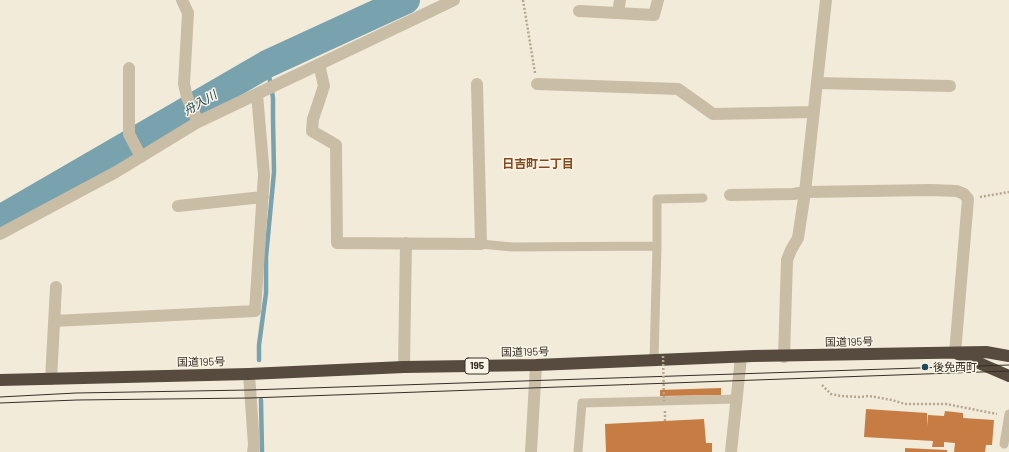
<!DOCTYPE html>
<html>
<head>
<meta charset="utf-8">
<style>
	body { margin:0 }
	canvas { display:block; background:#f2ebda }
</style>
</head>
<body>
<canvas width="1009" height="452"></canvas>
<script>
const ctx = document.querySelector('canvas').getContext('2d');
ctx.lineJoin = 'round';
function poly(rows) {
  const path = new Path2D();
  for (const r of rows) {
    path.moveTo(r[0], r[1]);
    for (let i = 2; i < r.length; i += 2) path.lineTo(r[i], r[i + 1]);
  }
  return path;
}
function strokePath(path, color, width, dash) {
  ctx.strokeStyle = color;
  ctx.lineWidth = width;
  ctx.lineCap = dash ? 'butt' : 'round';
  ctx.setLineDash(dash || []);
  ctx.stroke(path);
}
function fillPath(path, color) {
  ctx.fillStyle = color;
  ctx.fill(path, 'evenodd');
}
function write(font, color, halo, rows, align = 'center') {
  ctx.font = font + ' Barlow,"Noto Sans JP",sans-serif';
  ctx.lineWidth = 3;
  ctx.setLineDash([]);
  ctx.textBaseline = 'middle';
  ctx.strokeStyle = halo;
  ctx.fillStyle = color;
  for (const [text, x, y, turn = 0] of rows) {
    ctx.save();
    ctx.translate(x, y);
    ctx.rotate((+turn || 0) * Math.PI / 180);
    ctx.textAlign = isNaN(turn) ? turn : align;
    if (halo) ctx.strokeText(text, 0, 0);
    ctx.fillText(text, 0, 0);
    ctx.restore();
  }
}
const stream = poly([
	[259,360,259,345,266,293,266,257,274,172,273,119,273,98,267,64],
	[261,400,262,452]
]);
const river = poly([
	[0,219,267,64,406,0]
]);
const building = poly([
	[721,388,721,395,660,396,660,390],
	[866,409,927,413,927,426,928,415,944,416,945,411,963,413,963,418,994,420,992,445,986,445,985,452,954,452,955,443,944,442,944,447,932,447,933,441,864,437],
	[704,419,706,443,712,443,712,452,606,452,605,424],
	[905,448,947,450,947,452,905,452]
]);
const path = poly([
	[523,0,535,73],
	[980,197,1009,192],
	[822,385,831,394,841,396,859,397,869,396,892,400,905,404,946,404,997,414],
	[665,411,665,421]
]);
const lane = poly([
	[481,244,512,247,657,246],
	[654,360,657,246,657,199,703,198],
	[1004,444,1009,414],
	[578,452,582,403,737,399]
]);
const street = poly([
	[182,0,188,13,184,84,187,97,198,122],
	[579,11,654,15,658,0],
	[618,13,620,0],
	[319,64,324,86,313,119,312,131,336,145,337,243,481,244,477,84],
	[129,68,129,134,141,157],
	[817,83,950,86],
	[537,84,678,89,713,114,814,112],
	[730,195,793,194,805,192,931,190,957,191,964,194,968,199,955,353],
	[178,206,263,197],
	[0,234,116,172,198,122,454,0],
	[54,321,255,311,264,175,257,94],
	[784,357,787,260,791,250,798,238,805,192,826,0],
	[404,367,406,243],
	[249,374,254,445,253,452],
	[51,379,56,287],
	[531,452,536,365],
	[731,452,741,357]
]);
const highway = poly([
	[958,354,1009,376],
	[0,380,249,374,404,367,536,365,753,356,986,352,1009,356]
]);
const tram = poly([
	[0,397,76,393,249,390,1009,365],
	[0,403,77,400,250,398,1009,371]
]);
const pathBridge = poly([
	[663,356,664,401]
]);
const markers = [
	[925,367,4,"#1c4857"]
];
const shields = [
	[477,366,24]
];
const shieldNames = [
	["195",477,366]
];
const streetNames = [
	["国道195号",849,342,-1],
	["国道195号",525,352,-1],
	["国道195号",201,362,-1]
];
const poiNames = [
	["後免西町",933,367]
];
const waterNames = [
	["舟入川",200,103,-30]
];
const neighbourhoodNames = [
	["日吉町二丁目",538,164]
];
strokePath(stream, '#79a2af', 4.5);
strokePath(river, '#79a2af', 28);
fillPath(building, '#c77c43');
strokePath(path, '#b6a790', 2.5, [2, 2]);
strokePath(lane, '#cabda6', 9);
strokePath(street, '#cabda6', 12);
strokePath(highway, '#574a3e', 12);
strokePath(tram, '#362e27', 1);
strokePath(pathBridge, '#b6a790', 2.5, [2, 2]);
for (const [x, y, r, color] of markers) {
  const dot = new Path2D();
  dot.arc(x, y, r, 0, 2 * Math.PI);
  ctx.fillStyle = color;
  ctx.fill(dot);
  strokePath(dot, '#f9f4e6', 1.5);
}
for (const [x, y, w] of shields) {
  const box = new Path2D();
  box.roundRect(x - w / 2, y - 8, w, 16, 3);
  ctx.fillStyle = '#f9f4e6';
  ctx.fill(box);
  strokePath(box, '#362e27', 1);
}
write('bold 10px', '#362e27', null, shieldNames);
write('11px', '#362e27', '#f9f4e6', streetNames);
write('11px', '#362e27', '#f9f4e6', poiNames, 'left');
write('italic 12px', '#1c4857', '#f9f4e6', waterNames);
write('bold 12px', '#854b1f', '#f9f4e6', neighbourhoodNames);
</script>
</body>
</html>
